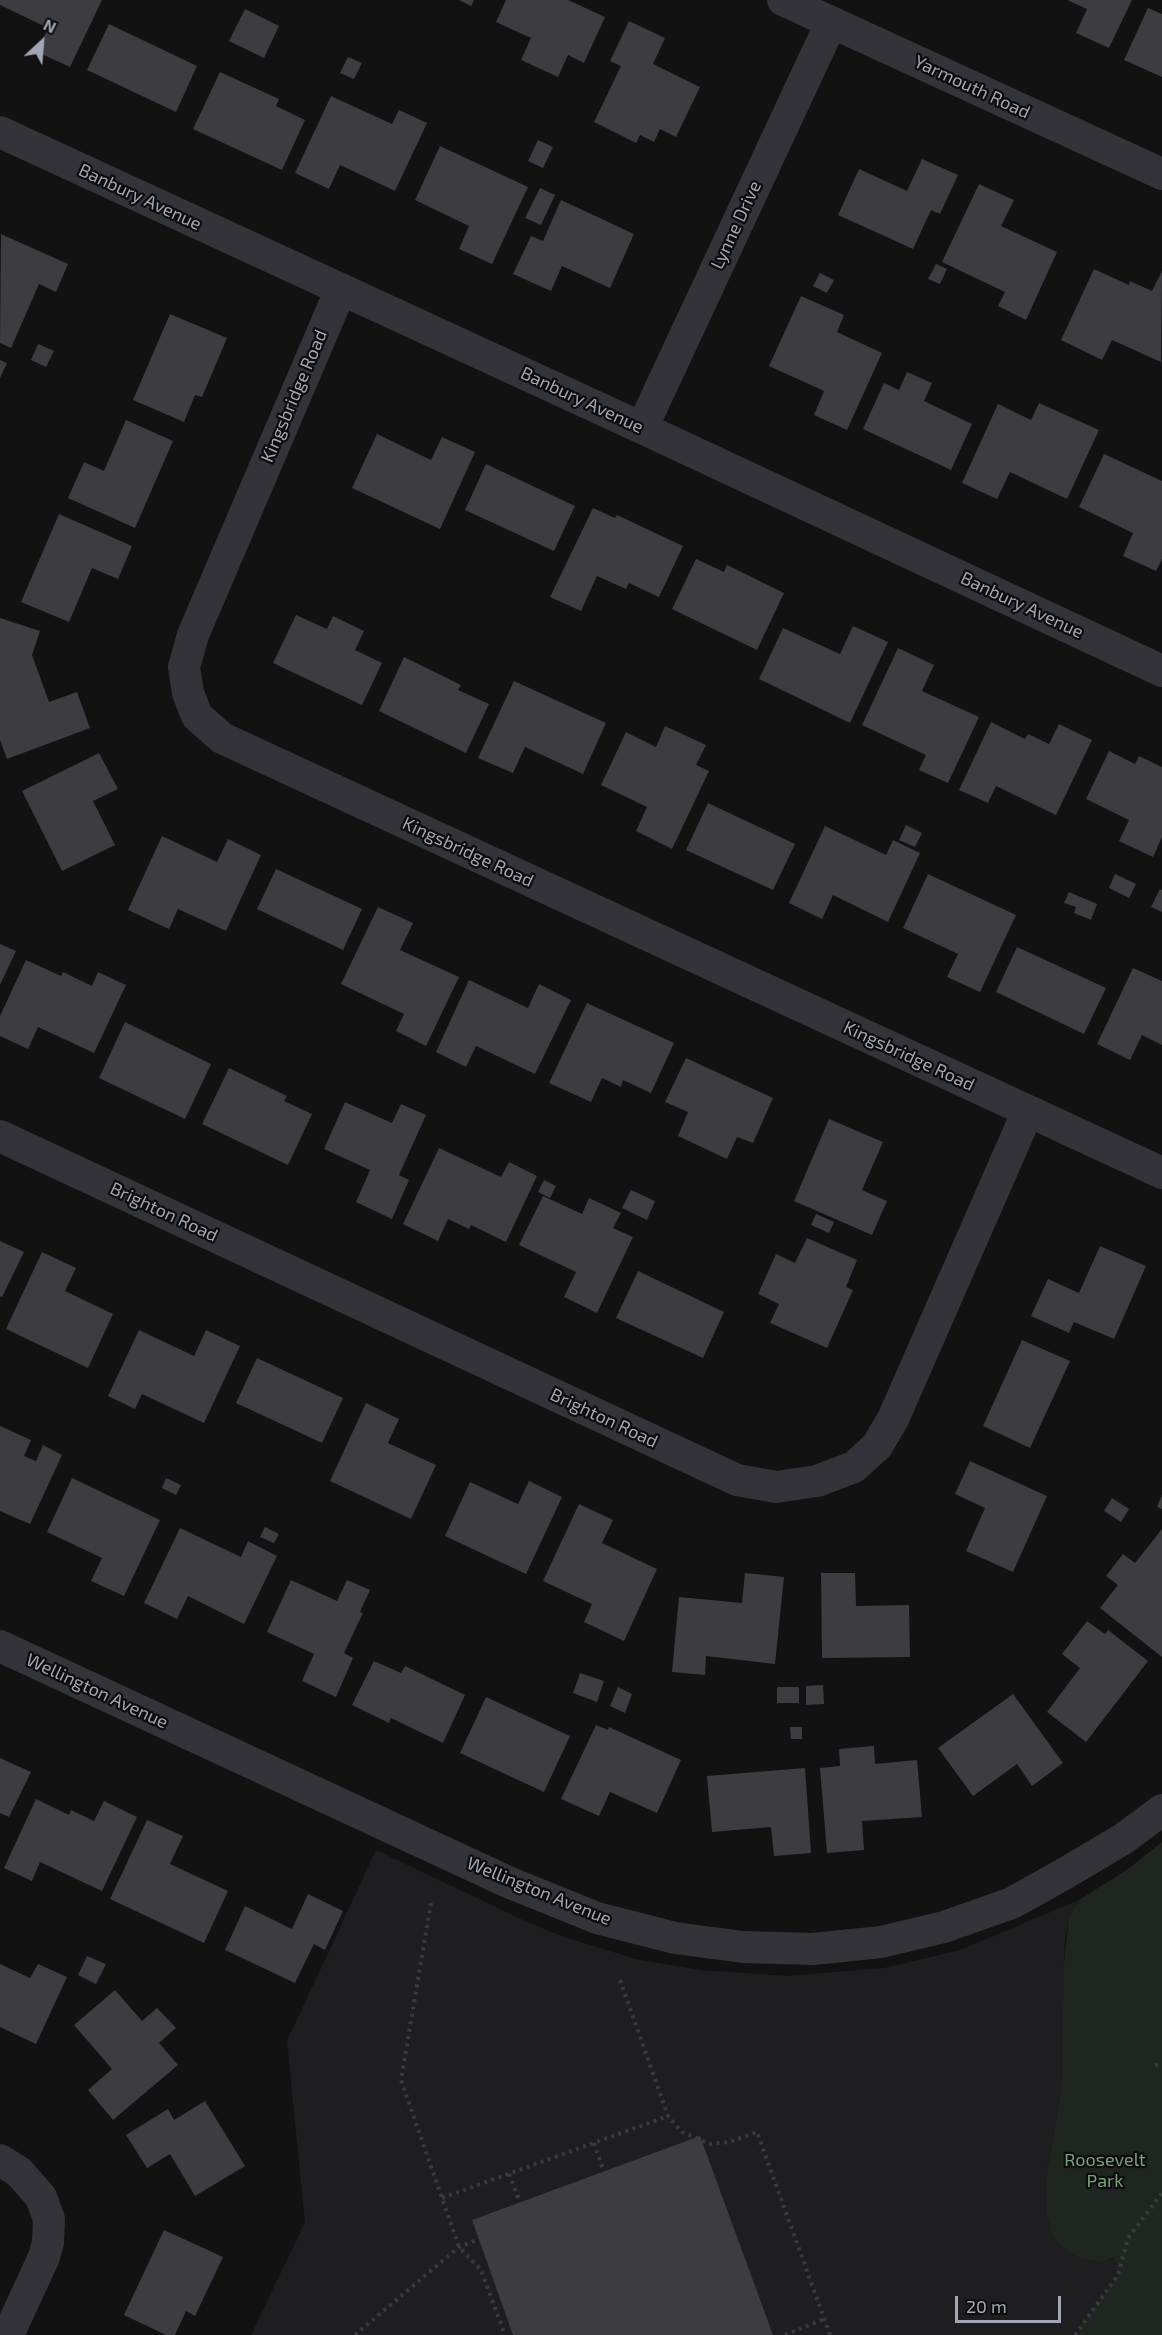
<!DOCTYPE html>
<html>
<head>
<meta charset="utf-8">
<style>
	body { margin:0 }
	#map { position:relative; width:1162px; height:2335px; overflow:hidden; background:#121213; font-family:"Exo 2",sans-serif }
	canvas { display:block }
	.north { position:absolute; left:12px; top:12px; width:60px; height:60px; -webkit-text-stroke:4px #0d0d0e; paint-order:stroke; rotate:26deg; font-size:16px; font-weight:700; line-height:24px; text-align:center; color:#a2a7b5 }
	.north::after { content:''; display:block; margin:auto; width:21px; height:27px; background:#a2a7b5; clip-path:polygon(50% 0,100% 100%,50% 72%,0 100%) }
	.scale { position:absolute; left:955px; top:2296px; width:106px; height:27px; box-sizing:border-box; border:3px solid #a2a7b5; border-top:0; padding-left:8px; font-size:18px; line-height:21px; white-space:nowrap; color:#a2a7b5; -webkit-text-stroke:4px #0d0d0e; paint-order:stroke }
</style>
</head>
<body>
<div id="map">
<canvas width="1162" height="2335"></canvas>
<div class="north">N</div>
<div class="scale">20 m</div>
</div>
<script>
const ctx = document.querySelector('canvas').getContext('2d');
ctx.lineJoin = 'round';
function fillPath(path, color) {
  ctx.fillStyle = color;
  ctx.fill(path, 'evenodd');
}
function poly(rows) {
  const path = new Path2D();
  for (const r of rows) {
    path.moveTo(r[0], r[1]);
    for (let i = 2; i < r.length; i += 2) path.lineTo(r[i], r[i + 1]);
  }
  return path;
}
function strokePath(path, color, width, dash) {
  ctx.strokeStyle = color;
  ctx.lineWidth = width;
  ctx.lineCap = dash ? 'butt' : 'round';
  ctx.setLineDash(dash || []);
  ctx.stroke(path);
}
function write(font, color, halo, rows, align = 'center') {
  ctx.font = font + ' "Exo 2",sans-serif';
  ctx.lineWidth = 4.5;
  ctx.setLineDash([]);
  ctx.textBaseline = 'middle';
  ctx.strokeStyle = halo;
  ctx.fillStyle = color;
  for (const [text, x, y, turn = 0] of rows) {
    ctx.save();
    ctx.translate(x, y);
    ctx.rotate((+turn || 0) * Math.PI / 180);
    ctx.textAlign = isNaN(turn) ? turn : align;
    if (halo) ctx.strokeText(text, 0, 0);
    ctx.fillText(text, 0, 0);
    ctx.restore();
  }
}
const built = poly([
	[376,1850,521,1919,561,1936,636,1959,701,1970,788,1976,884,1968,960,1950,1079,1900,1069,1917,1065,1939,1061,2092,1046,2177,1067,2251,1079,2258,1100,2263,1114,2257,1118,2275,1075,2335,251,2335,305,2222,287,2041]
]);
const green = poly([
	[1162,1842,1162,2335,1075,2335,1118,2275,1114,2257,1100,2263,1079,2258,1067,2251,1053,2237,1047,2214,1046,2177,1061,2092,1064,1964,1069,1917,1079,1900,1128,1869]
]);
const building = poly([
	[0,0,102,0,70,67,37,52,48,28,0,5],
	[459,0,474,0,471,6],
	[506,0,568,0,605,17,584,63,568,55,558,77,521,60,531,38,496,22],
	[1067,0,1132,0,1109,48,1076,33,1087,9],
	[1148,8,1162,14,1162,77,1124,60],
	[245,9,279,26,264,58,229,41],
	[629,21,665,38,653,64,700,87,676,137,660,129,654,142,640,135,636,143,594,122,621,66,610,61],
	[109,24,197,66,176,112,87,70],
	[348,57,362,63,354,79,340,73],
	[220,72,279,99,276,106,305,120,282,170,193,129],
	[331,96,392,124,399,110,427,123,395,191,340,165,329,189,295,173],
	[538,140,553,147,543,168,528,161],
	[440,146,528,187,492,264,459,249,469,226,415,200],
	[922,159,958,175,940,214,931,210,913,249,838,215,859,169,907,191],
	[979,184,1014,200,1001,226,1057,252,1026,320,998,306,1005,292,942,262],
	[540,188,555,195,541,225,525,218],
	[561,200,634,234,610,288,562,266,551,291,513,274,531,236,543,241],
	[1,234,68,264,56,292,39,284,11,348,0,343],
	[936,264,947,269,940,284,928,279],
	[1094,269,1129,285,1130,281,1152,291,1162,271,1161,362,1112,340,1102,360,1061,340],
	[820,273,834,280,827,293,813,286],
	[801,296,844,315,837,332,882,353,847,430,814,415,824,391,769,366],
	[170,314,227,338,202,397,195,395,184,422,133,400],
	[38,344,54,351,46,367,31,360],
	[0,360,7,363,0,378],
	[907,372,932,383,924,401,972,424,951,470,863,429,884,383,899,390],
	[1039,403,1099,430,1067,499,1010,472,997,499,962,483,998,404,1031,420],
	[126,420,173,441,135,528,68,498,84,462,104,471],
	[377,434,431,460,442,437,475,452,440,529,352,488],
	[1104,454,1162,481,1162,559,1156,571,1123,556,1133,533,1079,507],
	[486,464,575,506,554,551,465,510],
	[593,508,615,518,617,515,683,546,659,597,629,583,626,589,597,576,581,611,550,597],
	[59,514,132,546,118,579,92,568,69,622,21,602],
	[696,559,724,572,727,565,784,593,757,650,672,609],
	[296,615,327,629,333,616,364,631,355,650,382,663,362,705,273,663],
	[0,618,40,631,32,655,49,702,77,692,90,728,7,759,0,740],
	[853,626,888,642,850,723,759,679,783,628,840,654],
	[898,648,934,665,922,691,979,717,948,783,919,770,926,755,862,725],
	[404,657,461,685,458,690,489,704,466,753,379,711],
	[514,681,606,723,583,774,525,747,513,773,478,758],
	[991,722,1025,739,1028,734,1049,744,1059,724,1092,740,1056,815,996,786,988,803,959,790],
	[665,726,706,745,696,765,709,771,672,849,636,831,647,807,601,785,626,732,656,747],
	[1109,751,1135,764,1139,756,1162,767,1162,837,1153,857,1119,841,1129,820,1086,799],
	[99,753,118,789,93,801,115,845,62,871,22,791],
	[708,803,795,844,773,890,686,850],
	[906,825,922,833,915,847,899,840],
	[825,826,886,855,893,840,920,853,888,922,833,895,822,919,789,903],
	[162,836,217,862,228,839,261,855,226,931,178,909,169,929,128,910],
	[276,869,362,909,343,950,257,909],
	[928,874,1016,915,980,992,947,977,958,954,903,928],
	[1115,874,1136,884,1129,898,1109,888],
	[1160,889,1162,890,1162,912,1151,907],
	[1069,892,1097,904,1091,920,1074,913,1076,907,1064,903],
	[378,907,413,923,400,950,459,977,426,1046,396,1031,404,1014,341,984],
	[0,944,16,951,0,985],
	[1017,947,1106,988,1084,1034,996,992],
	[26,960,61,976,63,972,92,986,98,972,126,985,94,1053,38,1027,28,1049,0,1036,0,1016],
	[1133,968,1162,981,1162,1045,1142,1035,1130,1060,1097,1044],
	[469,980,528,1008,539,984,571,1000,535,1074,476,1046,466,1067,436,1052],
	[587,1003,674,1043,651,1093,623,1080,621,1087,602,1078,591,1102,549,1083],
	[125,1022,211,1064,185,1119,99,1078],
	[686,1058,773,1098,753,1143,737,1137,727,1159,678,1136,688,1112,665,1102],
	[229,1068,287,1096,284,1101,312,1114,288,1165,202,1124],
	[345,1102,392,1123,401,1104,426,1115,399,1175,409,1180,392,1219,356,1202,370,1170,324,1149],
	[829,1119,883,1142,862,1190,887,1201,872,1235,794,1201],
	[439,1148,501,1177,509,1162,537,1176,506,1242,471,1225,469,1229,448,1219,438,1241,403,1224],
	[544,1180,556,1186,550,1198,538,1192],
	[631,1190,655,1201,647,1220,622,1208],
	[543,1196,582,1214,589,1198,621,1213,613,1228,633,1237,597,1313,564,1297,576,1272,519,1245],
	[816,1214,834,1222,829,1233,811,1225],
	[807,1238,857,1260,846,1287,853,1290,827,1348,770,1323,779,1304,758,1294,776,1254,795,1263],
	[0,1241,24,1252,2,1297,0,1296],
	[1100,1246,1146,1266,1114,1339,1074,1322,1069,1333,1031,1316,1048,1279,1079,1293],
	[42,1252,76,1268,65,1291,113,1314,88,1368,6,1329],
	[638,1271,724,1312,703,1358,616,1318],
	[139,1330,194,1356,206,1330,240,1346,204,1423,142,1394,135,1409,108,1396],
	[1022,1340,1070,1361,1030,1448,983,1426],
	[257,1358,343,1398,322,1443,236,1403],
	[366,1403,399,1419,388,1443,436,1465,411,1519,330,1481],
	[0,1426,31,1440,24,1456,36,1461,43,1445,62,1455,30,1524,0,1511],
	[970,1461,1047,1496,1013,1572,966,1551,985,1508,955,1494],
	[72,1478,160,1520,124,1596,91,1581,102,1558,47,1532],
	[166,1478,181,1485,176,1495,162,1488],
	[529,1481,562,1497,526,1574,445,1536,470,1482,518,1504],
	[1162,1495,1162,1509,1157,1507],
	[1112,1498,1129,1509,1121,1522,1104,1511],
	[579,1504,613,1520,602,1543,657,1569,624,1641,584,1622,592,1604,543,1581],
	[265,1527,279,1534,274,1543,260,1537],
	[180,1528,241,1557,248,1541,277,1556,244,1624,188,1596,177,1619,144,1603],
	[1162,1529,1162,1657,1100,1608,1118,1585,1106,1576,1123,1554,1135,1563],
	[745,1573,784,1577,775,1664,706,1656,705,1675,672,1672,679,1597,742,1603],
	[821,1573,855,1573,856,1606,909,1605,910,1657,822,1658],
	[291,1580,337,1601,347,1580,370,1590,360,1612,363,1613,344,1653,353,1658,336,1697,302,1681,314,1654,267,1632],
	[1087,1621,1105,1634,1108,1630,1148,1661,1086,1742,1047,1712,1080,1668,1062,1654],
	[374,1661,401,1673,405,1666,465,1695,443,1743,391,1718,389,1723,352,1705],
	[580,1673,604,1681,597,1702,573,1693],
	[823,1685,824,1704,806,1705,806,1686],
	[618,1687,632,1694,625,1713,610,1706],
	[777,1687,799,1687,799,1703,777,1703],
	[1013,1694,1063,1763,1032,1786,1017,1764,973,1796,938,1748],
	[486,1697,570,1736,544,1792,460,1753],
	[596,1725,608,1730,609,1727,681,1760,657,1813,610,1792,599,1816,561,1799],
	[790,1727,802,1727,802,1739,791,1739],
	[874,1746,875,1764,917,1760,922,1817,862,1821,864,1850,827,1853,820,1768,840,1766,839,1749],
	[0,1758,31,1772,9,1817,0,1813],
	[805,1768,811,1853,774,1856,771,1827,712,1832,707,1776],
	[36,1799,69,1815,71,1810,94,1821,104,1801,137,1817,102,1891,40,1862,32,1881,4,1868],
	[147,1820,183,1836,170,1864,228,1891,204,1943,110,1899],
	[308,1894,343,1911,325,1950,314,1944,295,1983,225,1950,245,1906,292,1929],
	[87,1956,106,1964,96,1984,78,1975],
	[0,1964,30,1978,38,1964,67,1977,36,2044,0,2027],
	[115,1990,142,2021,157,2008,176,2028,159,2043,178,2065,113,2120,88,2090,112,2069,74,2025],
	[205,2101,245,2166,195,2196,170,2154,147,2168,126,2135,168,2109,174,2120],
	[700,2136,773,2335,513,2335,472,2220],
	[164,2230,223,2257,195,2316,186,2311,175,2335,166,2335,124,2315]
]);
const path = poly([
	[431,1903,401,2080,459,2247,481,2270,505,2335],
	[620,1980,668,2116,682,2132,710,2144,730,2142,757,2132,830,2335],
	[1155,2065,1162,2063],
	[594,2143,604,2172],
	[509,2174,520,2202],
	[442,2198,668,2116],
	[355,2335,459,2247,479,2239],
	[785,2335,824,2319],
	[1075,2335,1118,2275,1128,2238,1162,2193]
]);
const street = poly([
	[783,0,1162,174],
	[0,132,642,428,1162,671],
	[341,289,193,635,184,667,188,693,197,716,222,738,1162,1173],
	[642,428,831,23],
	[0,1136,737,1480,776,1487,817,1481,854,1467,877,1446,893,1419,1028,1111],
	[0,1646,508,1882,597,1918,675,1938,743,1947,813,1949,881,1942,944,1927,1012,1903,1064,1874,1123,1839,1162,1810],
	[0,2160,19,2172,41,2197,49,2219,48,2242,44,2257,8,2335]
]);
const streetNames = [
	["Yarmouth Road",972,87,25],
	["Banbury Avenue",140,197,25],
	["Lynne Drive",736,225,-65],
	["Kingsbridge Road",294,396,-67],
	["Banbury Avenue",582,400,25],
	["Banbury Avenue",1022,605,25],
	["Kingsbridge Road",468,852,25],
	["Kingsbridge Road",909,1056,25],
	["Brighton Road",164,1212,25],
	["Brighton Road",604,1418,25],
	["Wellington Avenue",97,1691,25],
	["Wellington Avenue",539,1891,22]
];
const parkNames = [
	["Roosevelt",1105,2160],
	["Park",1105,2181]
];
fillPath(built, '#1e1e20');
fillPath(green, '#1e261f');
fillPath(building, '#3c3c41');
strokePath(path, '#383a40', 4, [3, 4.5]);
strokePath(street, '#333339', 32);
write('18px', '#a2a7b5', '#0d0d0e', streetNames);
write('18px', '#78a17c', '#0d0d0e', parkNames);
</script>
</body>
</html>
